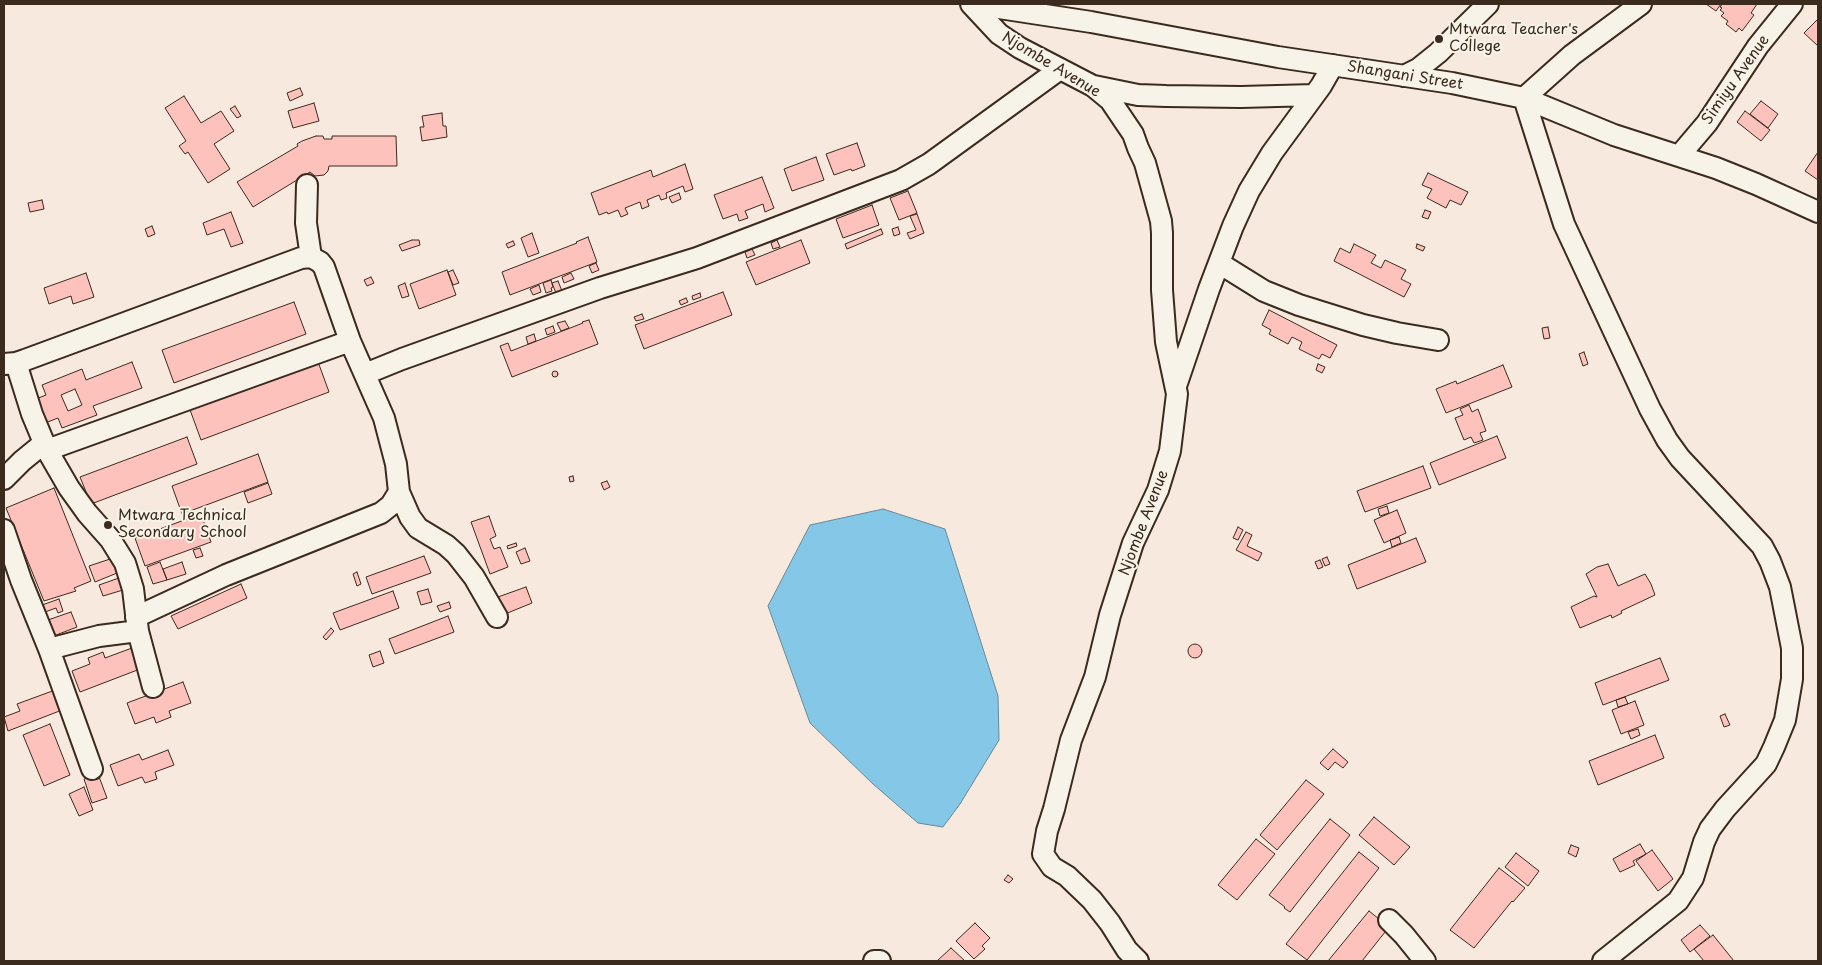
<!DOCTYPE html>
<html>
<head>
<meta charset="utf-8">
<style>
	body { margin:0 }
	#map { position:relative; width:1822px; height:965px; overflow:hidden; background:#f8e9df; font-family:"Playpen Sans",sans-serif }
	canvas { display:block }
	.frame { position:absolute; inset:0; border:5px solid #3b2a1e; pointer-events:none }
</style>
</head>
<body>
<div id="map">
<canvas width="1822" height="965"></canvas>
<div class="frame"></div>
</div>
<script>
const ctx = document.querySelector('canvas').getContext('2d');
ctx.lineJoin = 'round';
function fillPath(path, color) {
  ctx.fillStyle = color;
  ctx.fill(path, 'evenodd');
}
function poly(rows) {
  const path = new Path2D();
  for (const r of rows) {
    if (r.length === 3) {
      path.moveTo(r[0] + r[2], r[1]);
      path.arc(r[0], r[1], r[2], 0, 2 * Math.PI);
      continue;
    }
    path.moveTo(r[0], r[1]);
    for (let i = 2; i < r.length; i += 2) path.lineTo(r[i], r[i + 1]);
  }
  return path;
}
function strokePath(path, color, width, dash) {
  ctx.strokeStyle = color;
  ctx.lineWidth = width;
  ctx.lineCap = dash ? 'butt' : 'round';
  ctx.setLineDash(dash || []);
  ctx.stroke(path);
}
function write(font, color, halo, rows, align = 'center') {
  ctx.font = font + ' "Playpen Sans",sans-serif';
  ctx.lineWidth = 4;
  ctx.setLineDash([]);
  ctx.textBaseline = 'middle';
  ctx.strokeStyle = halo;
  ctx.fillStyle = color;
  for (const [text, x, y, turn = 0] of rows) {
    ctx.save();
    ctx.translate(x, y);
    ctx.rotate((+turn || 0) * Math.PI / 180);
    ctx.textAlign = isNaN(turn) ? turn : align;
    if (halo) ctx.strokeText(text, 0, 0);
    ctx.fillText(text, 0, 0);
    ctx.restore();
  }
}
const water = poly([
	[883,509,945,529,998,696,999,740,960,804,943,827,918,823,873,784,810,723,768,606,810,525,883,509]
]);
const building = poly([
	[1706,4,1721,4,1716,11,1706,4],
	[1722,4,1757,4,1751,13,1754,15,1742,31,1739,28,1736,32,1726,24,1728,21,1721,16,1724,13,1720,10,1722,8,1720,7,1722,4],
	[1818,19,1818,46,1804,33,1818,19],
	[300,88,303,95,290,101,287,93,300,88],
	[184,96,201,123,221,111,234,131,214,144,230,169,208,183,188,152,185,154,179,146,186,141,165,108,184,96],
	[1761,101,1778,114,1768,128,1750,114,1761,101],
	[314,103,319,121,293,128,288,111,314,103],
	[235,106,241,116,237,118,230,109,235,106],
	[1745,111,1770,130,1761,141,1737,122,1745,111],
	[442,113,443,126,446,126,447,137,422,141,420,127,424,127,422,116,442,113],
	[316,136,323,136,324,139,332,139,332,136,396,136,397,166,329,166,328,171,324,175,315,176,310,172,253,207,237,182,298,146,297,144,302,141,316,136],
	[857,143,865,166,852,171,851,169,834,175,826,154,857,143],
	[1818,152,1818,180,1805,171,1818,152],
	[816,157,824,180,792,191,784,169,816,157],
	[685,164,693,189,685,192,683,186,666,193,667,198,661,200,659,195,647,200,649,206,642,209,640,202,625,208,628,214,621,217,618,210,608,214,607,212,599,215,591,193,651,170,653,177,685,164],
	[1428,173,1468,192,1461,205,1450,200,1446,208,1427,198,1432,189,1422,185,1428,173],
	[762,177,774,208,765,212,763,204,745,211,748,218,739,221,737,214,723,219,714,195,762,177],
	[908,191,917,213,899,220,890,198,908,191],
	[679,193,681,199,672,203,669,197,679,193],
	[42,200,44,209,30,212,28,203,42,200],
	[872,205,879,225,843,238,836,219,872,205],
	[1425,210,1431,212,1428,219,1422,217,1425,210],
	[231,212,243,243,231,247,224,229,207,235,203,223,231,212],
	[917,214,924,233,910,239,907,233,916,230,910,216,917,214],
	[152,226,155,234,148,237,145,229,152,226],
	[898,227,900,234,894,236,892,229,898,227],
	[881,229,883,234,847,249,845,244,881,229],
	[532,233,539,253,528,257,521,238,532,233],
	[588,237,597,262,510,295,502,272,577,243,576,242,588,237],
	[412,240,419,240,420,245,402,251,399,245,412,240],
	[777,240,780,247,773,249,771,243,777,240],
	[801,240,810,263,756,285,746,262,801,240],
	[513,241,515,245,508,248,506,244,513,241],
	[1354,244,1376,255,1371,263,1381,268,1385,260,1406,270,1401,279,1411,284,1404,297,1334,261,1340,248,1350,253,1354,244],
	[1417,244,1425,247,1423,251,1416,248,1417,244],
	[752,249,755,255,747,258,745,252,752,249],
	[596,263,599,270,592,273,589,266,596,263],
	[447,270,456,295,419,309,410,284,447,270],
	[453,270,459,283,453,285,448,272,453,270],
	[86,273,94,297,73,304,71,296,49,304,44,288,86,273],
	[571,273,574,279,564,283,562,277,571,273],
	[371,277,374,283,367,286,364,280,371,277],
	[551,280,553,287,551,288,552,291,546,293,543,283,551,280],
	[558,281,562,291,556,293,552,283,558,281],
	[405,283,409,296,402,298,398,286,405,283],
	[539,285,541,292,533,295,530,289,539,285],
	[723,292,732,315,644,349,635,325,723,292],
	[700,293,701,297,693,300,692,296,700,293],
	[686,298,688,302,681,305,679,301,686,298],
	[294,302,306,334,174,383,162,350,294,302],
	[1269,310,1337,345,1330,358,1322,354,1319,359,1299,349,1302,342,1292,337,1288,344,1269,334,1271,330,1262,325,1269,310],
	[642,314,644,319,636,321,634,317,642,314],
	[589,320,598,344,512,377,500,346,508,343,511,351,583,323,582,322,589,320],
	[565,321,569,328,561,331,557,323,565,321],
	[553,326,555,332,547,335,545,329,553,326],
	[1548,327,1550,338,1544,339,1542,328,1548,327],
	[534,334,536,341,528,344,526,337,534,334],
	[1584,352,1588,364,1583,366,1579,354,1584,352],
	[317,359,329,392,201,440,189,407,317,359],
	[132,362,142,388,93,406,97,415,62,428,58,418,45,423,36,399,46,395,42,385,82,369,86,380,132,362],
	[75,389,82,405,68,411,61,395,75,389],
	[1318,364,1325,367,1322,373,1316,370,1318,364],
	[1503,365,1512,387,1446,413,1436,389,1456,381,1457,384,1503,365],
	[555,374,3],
	[1469,405,1472,412,1478,409,1486,431,1480,433,1483,440,1474,443,1471,437,1464,440,1455,418,1463,415,1460,409,1469,405],
	[1497,436,1506,458,1439,485,1430,463,1497,436],
	[187,437,197,464,91,504,80,477,187,437],
	[258,454,268,482,182,514,172,486,258,454],
	[1423,466,1431,488,1365,512,1357,491,1423,466],
	[573,476,574,481,570,482,569,477,573,476],
	[607,481,610,487,604,490,601,483,607,481],
	[268,483,272,494,248,503,244,492,268,483],
	[54,488,91,581,74,588,76,591,44,601,6,508,54,488],
	[1387,506,1389,513,1380,516,1378,509,1387,506],
	[1397,510,1406,533,1384,543,1374,520,1397,510],
	[201,514,211,542,145,566,135,538,201,514],
	[489,516,496,536,490,539,494,549,500,547,508,567,490,574,471,522,489,516],
	[1238,527,1243,530,1238,540,1233,538,1238,527],
	[1246,532,1252,535,1247,546,1262,553,1258,561,1236,550,1246,532],
	[1399,537,1401,543,1392,547,1390,540,1399,537],
	[1416,538,1426,562,1357,589,1348,565,1416,538],
	[516,543,517,546,508,549,507,546,516,543],
	[200,548,203,556,196,558,193,550,200,548],
	[525,548,530,561,521,564,516,552,525,548],
	[424,556,431,573,372,594,366,577,424,556],
	[116,557,122,571,95,582,89,566,116,557],
	[1327,557,1330,564,1325,566,1322,559,1327,557],
	[1320,560,1323,567,1318,569,1315,562,1320,560],
	[160,562,167,580,153,584,147,567,160,562],
	[182,562,186,574,167,580,163,569,182,562],
	[1608,564,1618,586,1645,574,1651,584,1655,595,1621,611,1622,613,1612,618,1611,615,1580,628,1571,607,1594,596,1597,597,1586,574,1597,567,1608,564],
	[357,572,361,584,357,586,353,574,357,572],
	[119,578,123,590,103,596,99,585,119,578],
	[241,584,247,598,178,629,171,616,241,584],
	[526,587,532,603,505,614,498,597,526,587],
	[428,589,432,602,421,605,417,592,428,589],
	[393,591,399,608,340,630,333,613,393,591],
	[59,599,63,611,58,613,56,608,45,612,42,605,59,599],
	[449,602,451,608,440,612,437,606,449,602],
	[71,612,77,627,51,637,45,621,71,612],
	[448,616,454,632,395,654,389,639,448,616],
	[331,628,334,631,326,640,323,637,331,628],
	[1195,651,7],
	[132,648,140,669,80,692,72,671,90,664,88,658,103,652,105,658,132,648],
	[380,651,384,663,373,667,369,655,380,651],
	[1660,658,1669,680,1603,705,1595,683,1660,658],
	[183,682,191,703,169,711,171,717,156,723,154,717,135,724,127,703,183,682],
	[55,690,62,710,8,731,4,717,20,711,17,704,55,690],
	[1625,697,1628,704,1618,707,1616,700,1625,697],
	[1635,701,1644,725,1621,734,1612,710,1635,701],
	[1725,714,1730,725,1724,727,1720,716,1725,714],
	[50,724,70,775,44,786,23,735,50,724],
	[1638,729,1640,735,1631,739,1628,732,1638,729],
	[1655,735,1664,758,1598,785,1589,761,1655,735],
	[1333,749,1348,762,1343,768,1335,762,1328,770,1320,763,1333,749],
	[168,750,174,765,155,772,157,779,145,783,142,777,118,786,110,765,139,754,142,760,168,750],
	[98,774,107,798,92,803,84,779,98,774],
	[1306,780,1324,794,1277,850,1260,835,1306,780],
	[84,787,93,810,79,816,69,794,84,787],
	[1374,817,1410,847,1394,865,1359,835,1374,817],
	[1330,819,1350,835,1290,912,1284,908,1285,907,1269,895,1330,819],
	[1256,839,1275,854,1237,900,1218,885,1256,839],
	[1640,844,1646,854,1633,861,1635,865,1620,872,1613,859,1640,844],
	[1571,845,1579,848,1576,857,1568,853,1571,845],
	[1652,850,1673,879,1658,891,1636,861,1652,850],
	[1359,852,1379,868,1307,960,1286,944,1359,852],
	[1516,853,1539,871,1528,886,1505,867,1516,853],
	[1499,868,1525,888,1513,902,1512,901,1474,948,1450,930,1499,868],
	[1008,875,1013,879,1009,883,1004,880,1008,875],
	[1369,911,1389,927,1362,961,1328,961,1369,911],
	[975,923,990,938,982,946,985,949,974,959,956,941,975,923],
	[1700,925,1710,936,1690,952,1681,940,1700,925],
	[1713,935,1734,961,1704,961,1694,949,1713,935],
	[951,948,965,961,937,961,951,948]
]);
const minor = poly([
	[971,4,999,34,1020,48,1093,86,1110,100,1133,134,1138,148,1145,163,1161,221,1162,233,1162,290,1166,342,1177,394,1170,451,1158,490,1133,543,1110,615,1095,677,1071,740,1054,809,1047,831,1043,854,1052,867,1067,876,1092,900,1110,923,1127,950,1138,961],
	[973,4,1091,22,1278,57,1452,83,1524,98,1614,135,1716,168,1756,184,1818,212],
	[1404,76,1418,69,1438,53,1488,4],
	[1094,86,1138,95,1166,96,1241,97,1314,95],
	[1524,98,1564,224,1650,409,1667,440,1680,458,1762,546,1770,561,1780,587,1792,648,1792,679,1785,720,1774,747,1766,764,1725,809,1710,829,1704,842,1693,878,1678,901,1603,961],
	[1524,98,1572,55,1641,4],
	[1679,156,1707,123,1758,46,1792,4],
	[307,185,306,223,311,257],
	[1219,263,1264,291,1299,305,1363,325,1397,333,1438,340],
	[16,363,32,414,47,450,69,488,87,513,110,539,125,563,133,589,138,631,153,687],
	[4,364,16,363,25,360,301,258,311,257,320,262,324,267,350,341,384,418,396,464,399,492,391,505,381,513,226,575,136,617],
	[365,374,402,359,600,288,697,258,901,180,929,164,1060,69],
	[1176,386,1209,289,1233,226,1249,191,1272,153,1321,86,1333,65],
	[47,450,350,341],
	[4,479,22,461,44,443],
	[399,492,410,517,418,528,446,545,456,554,474,577,497,617],
	[4,530,21,580,49,649,92,769],
	[49,649,99,636,138,631],
	[1389,920,1404,935,1425,961],
	[874,961,880,961]
]);
const markers = [
	[1439,39,5,"#3b2a1e"],
	[108,525,5,"#3b2a1e"]
];
const poiNames = [
	["Mtwara Teacher's",1449,30],
	["College",1449,47],
	["Mtwara Technical",118,516],
	["Secondary School",118,533]
];
const streetNames = [
	["Njombe Avenue",1051,65,31],
	["Shangani Street",1405,76,9],
	["Simiyu Avenue",1736,80,-55],
	["Njombe Avenue",1144,523,-69]
];
fillPath(water, '#85c7e6');
strokePath(water, '#678896', 1);
fillPath(building, '#fec2bc');
strokePath(building, '#3b2a1e', 1);
strokePath(minor, '#3b2a1e', 24);
strokePath(minor, '#f7f3e8', 20);
for (const [x, y, r, color] of markers) {
  const dot = new Path2D();
  dot.arc(x, y, r, 0, 2 * Math.PI);
  ctx.fillStyle = color;
  ctx.fill(dot);
  strokePath(dot, '#f7f3e8', 2);
}
write('15px', '#3b2a1e', '#f7f3e8', poiNames, 'left');
write('15px', '#3b2a1e', '#f7f3e8', streetNames);
</script>
</body>
</html>
